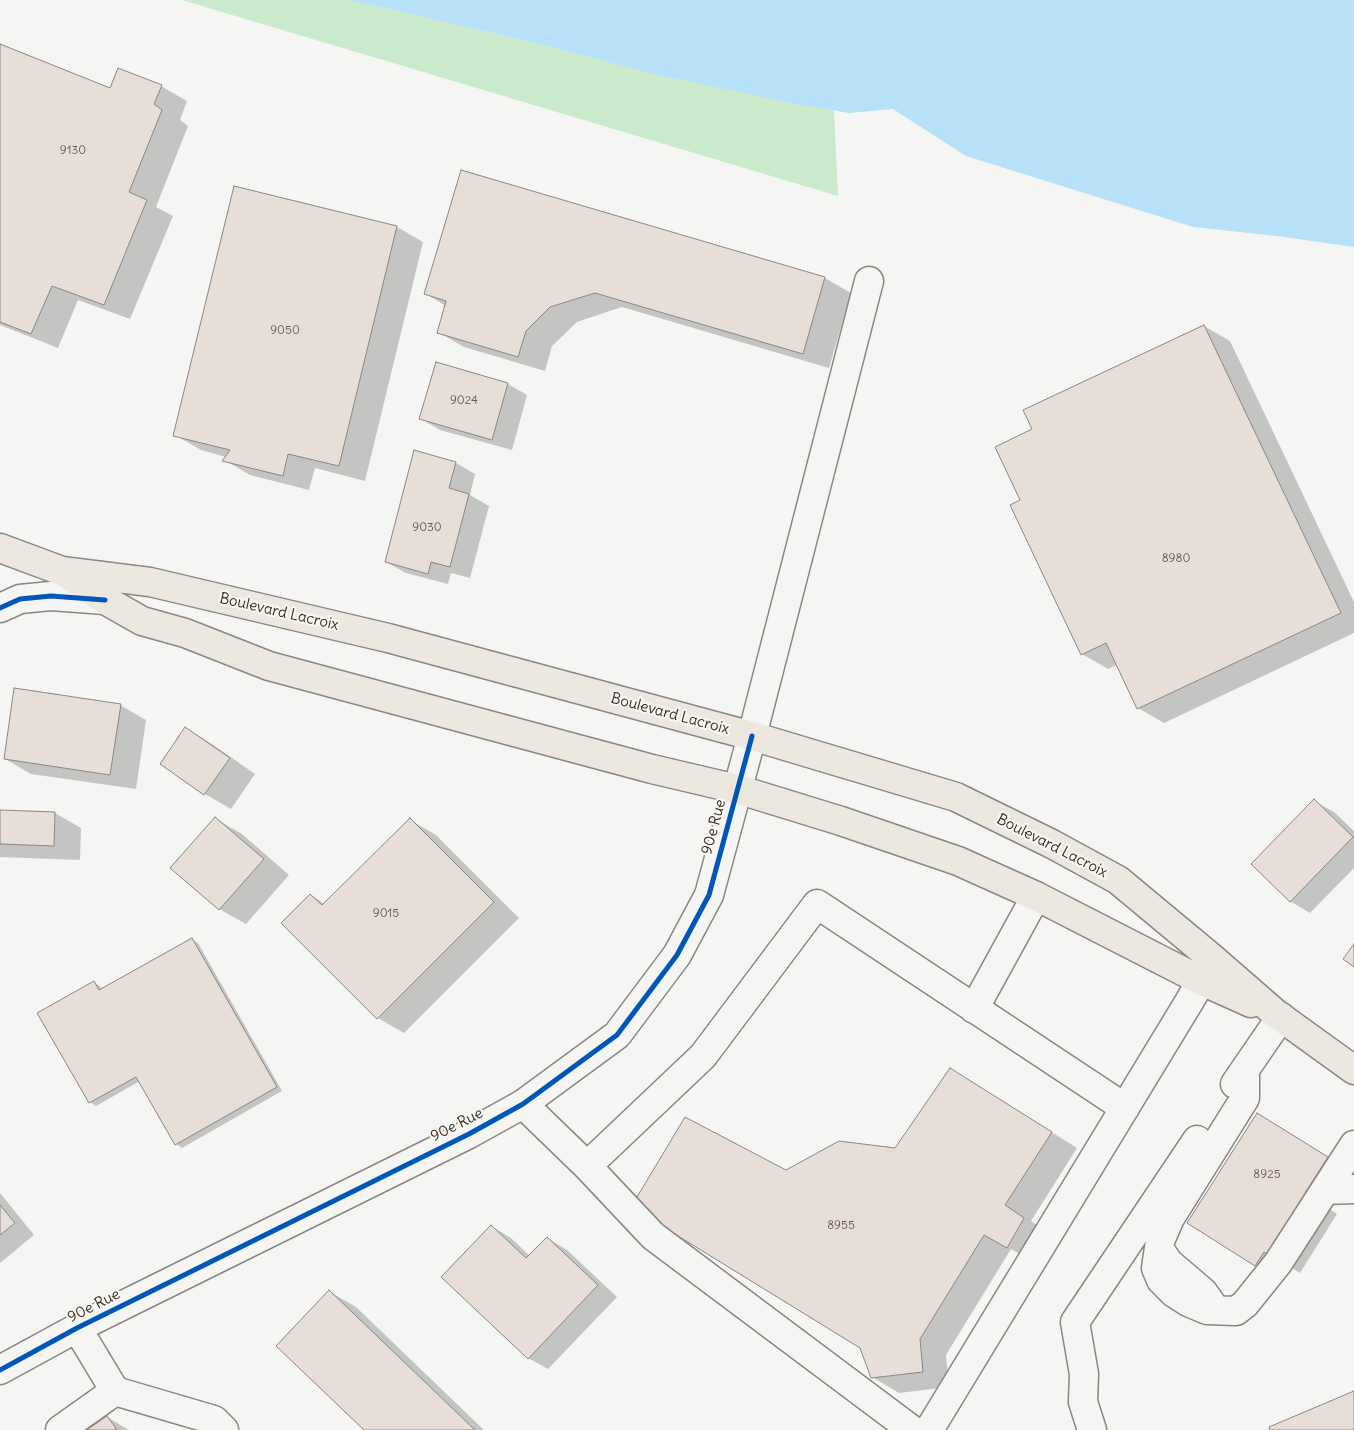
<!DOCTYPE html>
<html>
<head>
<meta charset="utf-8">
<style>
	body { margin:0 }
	canvas { display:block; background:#f5f5f3 }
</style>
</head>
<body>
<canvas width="1354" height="1430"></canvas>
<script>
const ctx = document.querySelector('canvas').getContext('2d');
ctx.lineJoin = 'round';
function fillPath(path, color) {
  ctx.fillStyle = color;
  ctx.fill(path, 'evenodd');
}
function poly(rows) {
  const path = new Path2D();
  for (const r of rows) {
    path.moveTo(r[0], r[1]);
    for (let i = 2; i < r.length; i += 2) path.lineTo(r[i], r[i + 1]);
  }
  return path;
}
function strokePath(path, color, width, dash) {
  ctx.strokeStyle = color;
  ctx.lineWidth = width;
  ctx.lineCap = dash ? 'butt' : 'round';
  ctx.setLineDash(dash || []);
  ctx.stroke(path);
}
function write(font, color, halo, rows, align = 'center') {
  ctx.font = font + ' Delius,sans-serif';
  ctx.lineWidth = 4.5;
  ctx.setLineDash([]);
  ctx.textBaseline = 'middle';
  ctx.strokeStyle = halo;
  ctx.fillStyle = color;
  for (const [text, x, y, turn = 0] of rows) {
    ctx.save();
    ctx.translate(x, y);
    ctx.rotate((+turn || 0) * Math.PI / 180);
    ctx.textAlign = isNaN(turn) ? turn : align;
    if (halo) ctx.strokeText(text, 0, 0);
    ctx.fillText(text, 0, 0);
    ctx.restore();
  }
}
const green = poly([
	[182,0,358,0,834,111,838,196]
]);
const water = poly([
	[351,0,1354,0,1354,247,1277,236,1193,227,966,156,893,109,849,113,791,103,658,75,528,41]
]);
const shadow = poly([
	[0,46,110,90,161,86,187,101,180,120,188,126,156,207,173,216,130,319,78,300,58,348,0,325],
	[397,227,423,242,365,481,315,468,309,490,250,475,224,460,226,457,201,450,175,435],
	[825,278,851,293,829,368,622,307,577,322,552,346,545,371,464,347,438,332,446,306,426,294],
	[1204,326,1230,341,1354,602,1354,633,1164,723,1138,708,1117,665,1108,669,1082,654,1022,501,1034,430],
	[508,384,527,395,512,450,440,430,421,419],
	[456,463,475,474,470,495,489,506,470,578,451,573,448,584,406,573,386,562],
	[120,705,146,720,136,789,31,774,5,759],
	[186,728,212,744,255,774,231,809,205,794,161,764],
	[1314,801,1334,812,1354,831,1354,868,1310,913,1290,901],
	[0,811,55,813,81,828,80,860,0,857],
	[216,819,242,834,289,875,246,924,219,909],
	[410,820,436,835,519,918,404,1033,378,1018,311,895,325,904],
	[192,939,198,943,282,1091,182,1148,176,1144,140,1081,96,1106,90,1102,94,983,100,986,102,990],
	[976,1085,1077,1148,1031,1221,1050,1234,1034,1262,1011,1249,946,1355,949,1387,899,1393,872,1377,786,1171,896,1149],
	[1283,1130,1353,1173,1330,1209,1337,1214,1300,1273,1290,1267,1282,1280,1189,1223],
	[0,1193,34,1235,0,1263],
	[491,1226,511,1238,530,1256,547,1238,567,1250,617,1297,548,1369,528,1358],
	[330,1292,356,1307,484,1430,366,1430],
	[107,1417,129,1430,89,1430]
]);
const building = poly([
	[0,44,110,88,118,68,162,85,154,104,162,110,129,192,147,200,104,305,52,286,31,334,0,322,0,44],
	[461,170,825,277,803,354,595,293,550,307,526,331,518,357,437,333,446,301,424,294,461,170],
	[234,186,397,226,339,466,288,454,283,476,222,461,230,450,173,436,234,186],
	[1204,325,1341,613,1137,709,1106,643,1081,655,1010,505,1020,500,995,447,1032,429,1023,410,1204,325],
	[436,362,508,383,492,440,419,419,436,362],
	[414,450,456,462,449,488,469,494,450,567,431,562,428,574,385,562,414,450],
	[14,688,121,704,110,775,4,759,14,688],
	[185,727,230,758,204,795,160,764,185,727],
	[1314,799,1353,837,1290,902,1251,864,1314,799],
	[0,810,55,812,54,846,0,844,0,810],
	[215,817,264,859,219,910,170,868,215,817],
	[410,818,494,902,377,1019,281,923,310,894,322,905,410,818],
	[192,938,277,1087,175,1145,136,1077,89,1103,37,1013,94,981,99,990,192,938],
	[1354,944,1354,967,1343,959,1354,944],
	[950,1068,1052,1132,1005,1205,1024,1218,1007,1248,984,1235,920,1339,923,1372,871,1378,860,1348,631,1207,685,1117,786,1170,839,1141,895,1148,950,1068],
	[1257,1113,1328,1157,1305,1193,1312,1197,1274,1259,1264,1252,1255,1266,1187,1223,1257,1113],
	[0,1205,15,1223,0,1235,0,1205],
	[491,1225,526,1258,547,1237,598,1285,528,1359,441,1277,491,1225],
	[329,1290,475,1430,364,1430,276,1346,329,1290],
	[1354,1391,1354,1430,1270,1430,1269,1427,1354,1391],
	[107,1416,117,1430,87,1430,107,1416]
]);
const minor = poly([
	[0,608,20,599,51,596,105,600],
	[974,1009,1036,896],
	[1245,1070,1245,1098,1170,1218,1160,1241,1156,1268,1161,1280,1174,1293,1188,1302,1207,1310,1236,1311,1245,1304,1278,1263,1354,1145],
	[1235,1084,1281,1017],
	[523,1104,587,1166,653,1236,912,1430],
	[587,1166,703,1056,817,904,1125,1108],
	[1325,1190,1354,1189],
	[1160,1250,1169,1263,1203,1292,1213,1306],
	[77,1328,115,1391,214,1420,224,1430],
	[0,1370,77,1328,469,1134,523,1104,617,1035,677,955,709,895,752,736,869,281],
	[60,1430,115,1391],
	[929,1430,1189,1002,1213,960],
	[1092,1430,1083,1402,1084,1374,1075,1322,1197,1140]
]);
const major = poly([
	[0,548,62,571,150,582,388,638,752,736,956,797,1052,844,1118,880,1213,959,1275,1013,1354,1070],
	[65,573,105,600,142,621,185,633,269,666,652,769,737,789,841,821,958,861,1036,896,1202,981,1251,1003]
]);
const cycleway = poly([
	[0,608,20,599,51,596,105,600],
	[0,1370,77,1328,469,1134,523,1104,617,1035,677,955,709,895,752,736]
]);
const numberNames = [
	["9130",73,151],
	["9050",285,331],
	["9024",464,401],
	["9030",427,528],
	["8980",1176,559],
	["9015",386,914],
	["8925",1267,1175],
	["8955",841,1226]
];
const streetNames = [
	["Boulevard Lacroix",279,612,13],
	["Boulevard Lacroix",670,714,15],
	["90e Rue",714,827,-75],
	["Boulevard Lacroix",1052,846,27],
	["90e Rue",457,1125,-27],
	["90e Rue",94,1306,-27]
];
fillPath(green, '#caebcb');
fillPath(water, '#b7e0f9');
fillPath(shadow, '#0003');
fillPath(building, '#e8ded8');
strokePath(building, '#8a8683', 1);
strokePath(minor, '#8a8683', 31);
strokePath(major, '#8a8683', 31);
strokePath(minor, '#f5f5f3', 28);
strokePath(major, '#ece8df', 28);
strokePath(cycleway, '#0057b8', 5);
write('12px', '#67584e', null, numberNames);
write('15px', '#3b2a1e', '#f6f6f2', streetNames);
</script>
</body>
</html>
